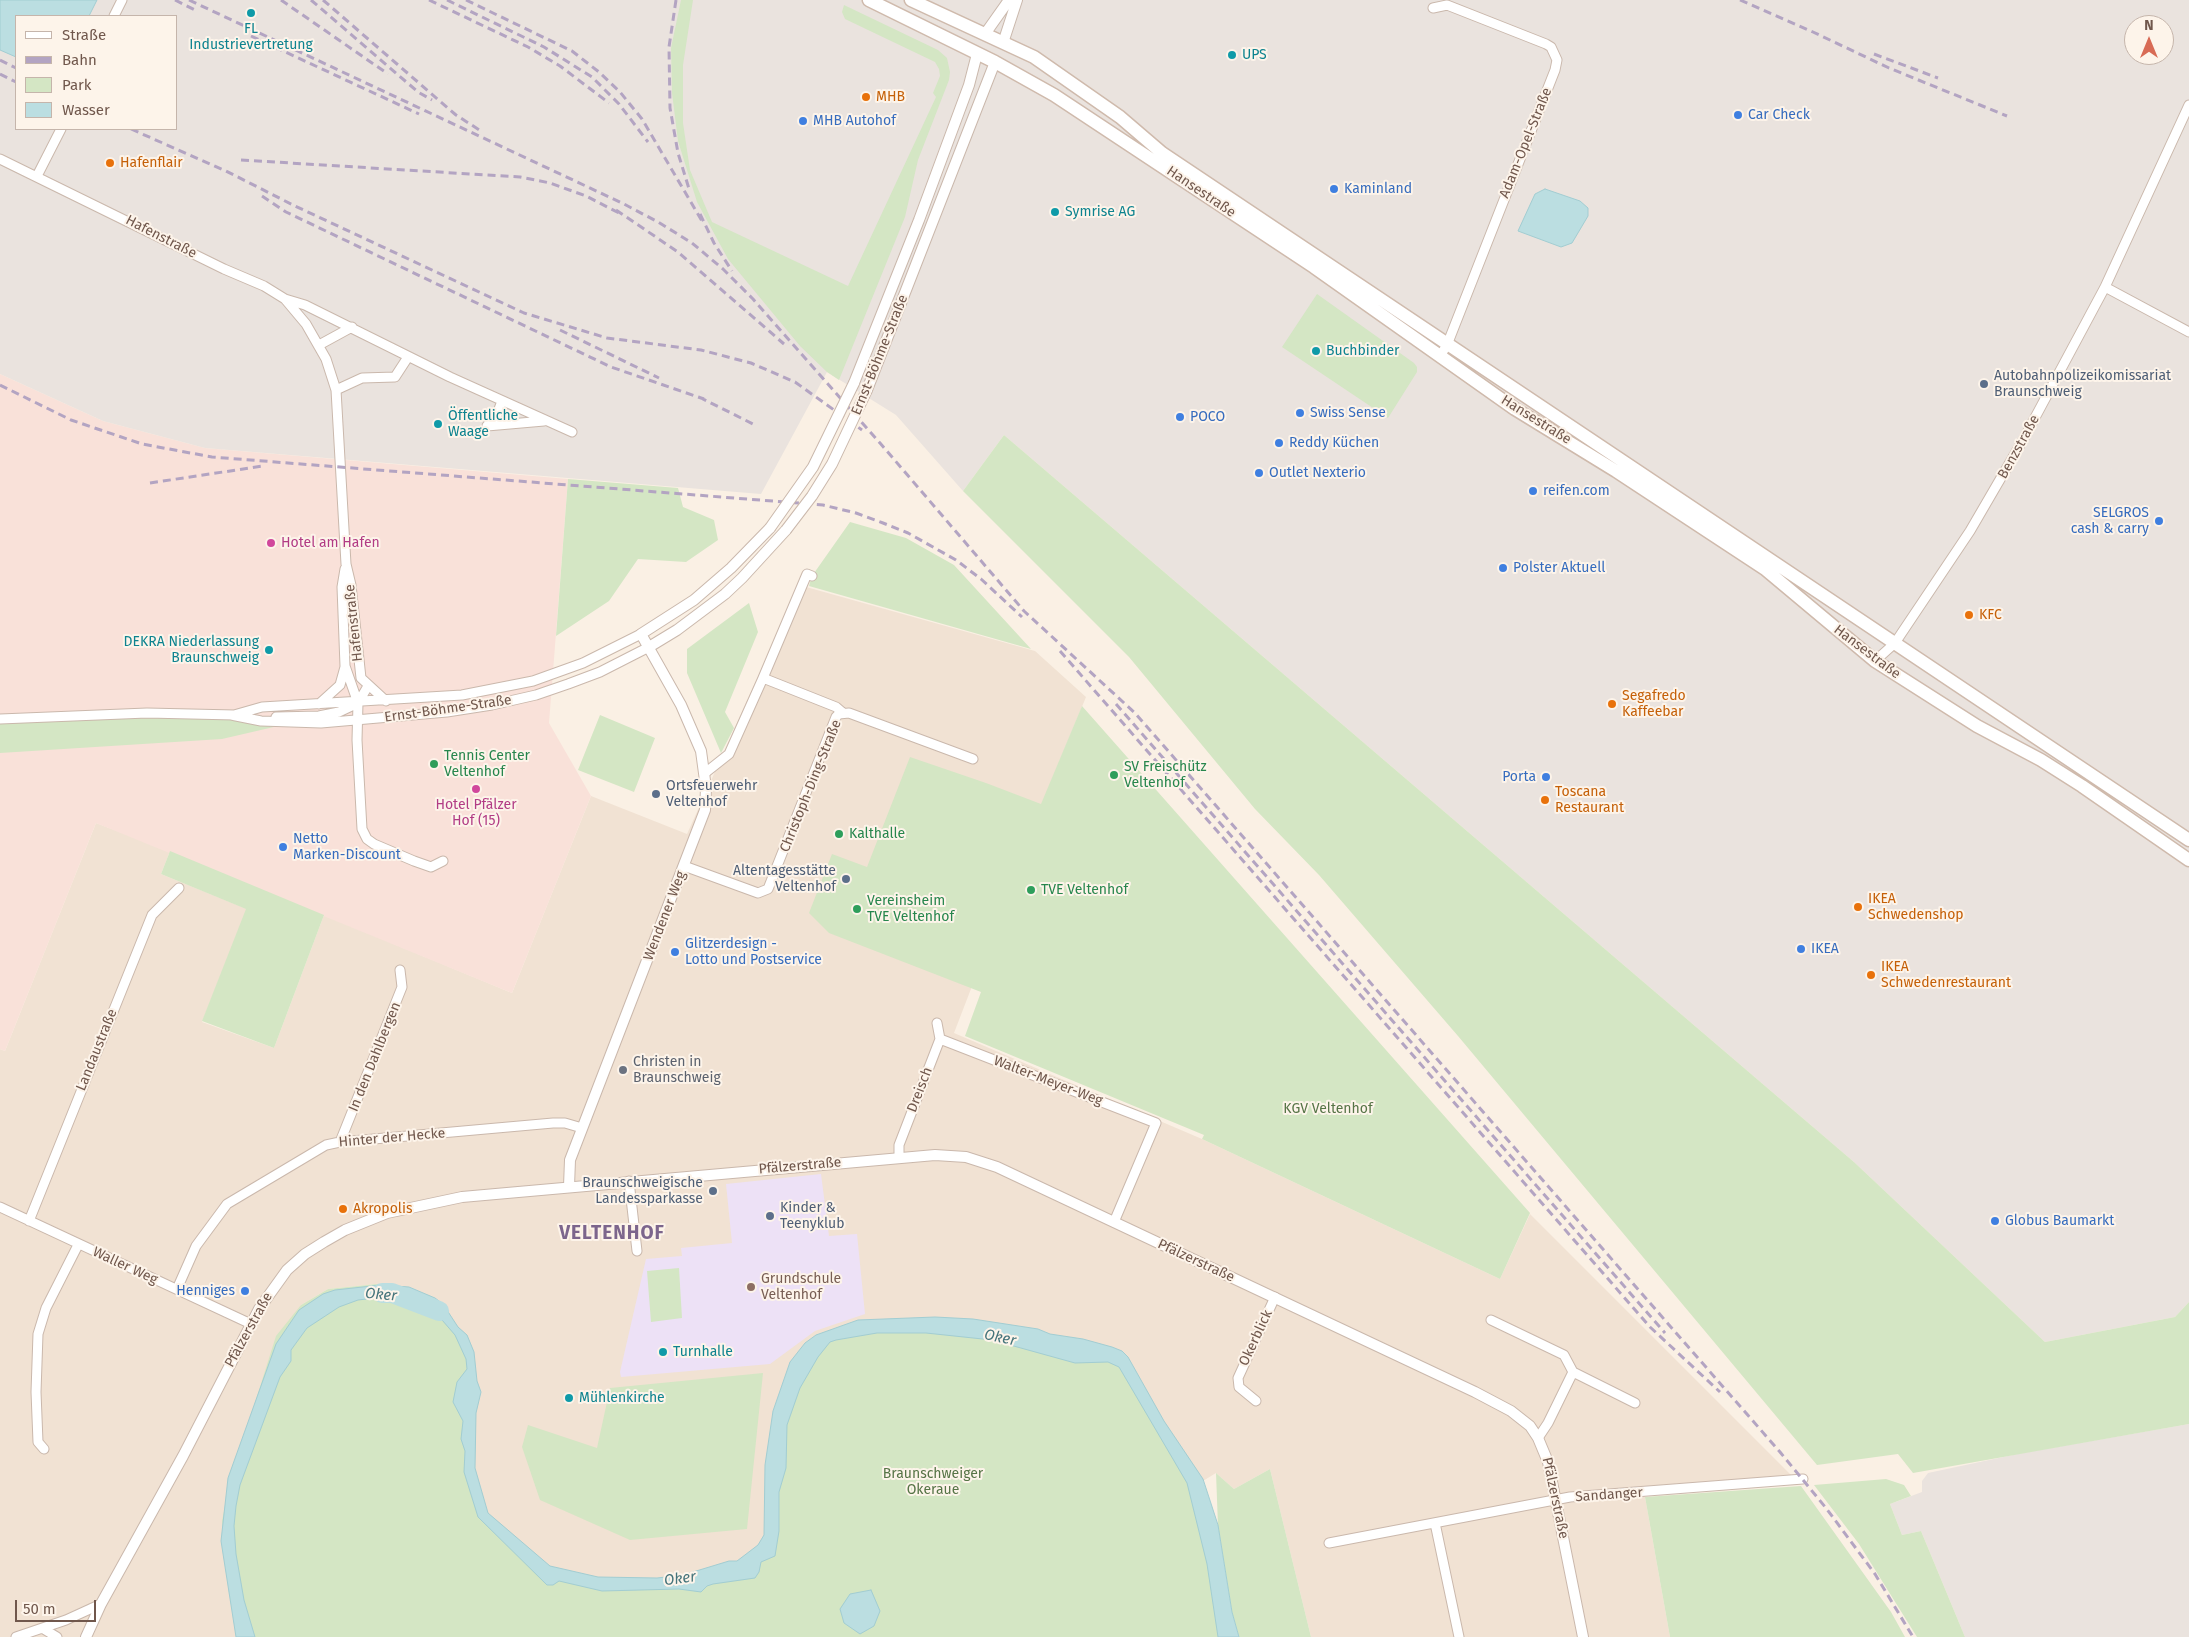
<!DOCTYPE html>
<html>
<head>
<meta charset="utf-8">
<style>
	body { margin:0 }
	#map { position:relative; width:2189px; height:1637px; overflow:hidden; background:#faf0e4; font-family:"Fira Sans",sans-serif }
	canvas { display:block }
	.legend { position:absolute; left:15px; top:15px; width:162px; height:115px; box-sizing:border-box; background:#fdf4ea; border:1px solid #c5b5ab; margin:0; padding:6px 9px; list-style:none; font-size:15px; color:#70574c }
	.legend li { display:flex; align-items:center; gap:10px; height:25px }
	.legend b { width:25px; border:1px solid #c5b5ab }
	.north { position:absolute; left:2124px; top:15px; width:50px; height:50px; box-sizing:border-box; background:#fdf4ea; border:1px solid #c5b5ab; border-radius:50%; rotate:0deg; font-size:14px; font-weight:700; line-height:20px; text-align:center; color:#70574c }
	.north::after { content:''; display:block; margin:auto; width:18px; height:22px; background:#d86b55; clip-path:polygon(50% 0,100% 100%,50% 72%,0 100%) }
	.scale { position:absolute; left:15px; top:1600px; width:81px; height:22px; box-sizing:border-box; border:2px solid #70574c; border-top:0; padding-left:6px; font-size:15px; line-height:18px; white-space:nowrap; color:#70574c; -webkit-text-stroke:4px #fdf4ea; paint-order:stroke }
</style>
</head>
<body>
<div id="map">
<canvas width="2189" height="1637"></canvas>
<ul class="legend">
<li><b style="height:6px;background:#fff"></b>Straße</li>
<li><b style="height:6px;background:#b3a4c2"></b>Bahn</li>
<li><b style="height:14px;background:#d4e6c4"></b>Park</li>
<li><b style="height:14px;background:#bbdee1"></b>Wasser</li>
</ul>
<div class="north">N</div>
<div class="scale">50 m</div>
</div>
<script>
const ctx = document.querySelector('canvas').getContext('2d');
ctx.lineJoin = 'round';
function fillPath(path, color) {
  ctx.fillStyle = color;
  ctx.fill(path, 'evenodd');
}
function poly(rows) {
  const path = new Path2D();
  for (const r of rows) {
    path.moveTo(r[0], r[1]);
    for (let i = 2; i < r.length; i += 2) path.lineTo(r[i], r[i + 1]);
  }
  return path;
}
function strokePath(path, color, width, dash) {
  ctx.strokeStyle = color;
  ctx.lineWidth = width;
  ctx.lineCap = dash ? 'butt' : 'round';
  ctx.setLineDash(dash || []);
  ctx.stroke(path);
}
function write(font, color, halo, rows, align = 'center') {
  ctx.font = font + ' "Fira Sans",sans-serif';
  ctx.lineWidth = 4;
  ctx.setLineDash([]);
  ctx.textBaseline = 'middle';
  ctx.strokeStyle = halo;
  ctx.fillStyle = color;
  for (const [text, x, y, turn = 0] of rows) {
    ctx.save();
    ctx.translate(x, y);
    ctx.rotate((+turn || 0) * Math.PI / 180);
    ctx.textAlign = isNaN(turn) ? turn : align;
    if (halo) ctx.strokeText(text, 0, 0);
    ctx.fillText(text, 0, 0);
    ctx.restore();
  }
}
const residential = poly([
	[799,585,1035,651,1086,697,1044,799,954,1033,1202,1139,1500,1279,1530,1214,1791,1475,1648,1486,1645,1497,1670,1637,1311,1637,1270,1469,1234,1489,1216,1473,1198,1484,768,1541,741,1566,676,1580,608,1581,547,1568,485,1514,376,1284,328,1289,301,1305,240,1637,0,1637,0,1049,5,1051,96,823,170,851,161,874,247,909,202,1022,274,1048,324,915,512,993,591,796,687,834]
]);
const commercial = poly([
	[0,374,103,421,205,448,568,479,549,723,591,796,512,993,96,823,5,1051,0,1049]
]);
const industrial = poly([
	[0,0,2189,0,2189,1302,2175,1317,2045,1342,1854,1162,1004,435,963,491,896,415,827,372,761,494,205,448,103,421,0,374],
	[16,16,176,16,176,129,16,129],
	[2134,25,2164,25,2164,55,2134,55],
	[2189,1424,2189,1637,1965,1637,1921,1531,1902,1535,1890,1504,1922,1492,1922,1481,1928,1473,2022,1453]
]);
const education = poly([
	[821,1174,829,1236,857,1234,865,1314,815,1331,770,1364,621,1377,620,1372,646,1259,682,1256,681,1248,732,1243,726,1184]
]);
const green = poly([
	[681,0,693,0,683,65,683,123,690,170,712,222,848,286,936,97,933,93,940,76,939,69,935,62,845,19,842,12,844,5,938,50,947,58,950,72,949,80,918,160,905,217,839,380,827,372,800,346,728,259,697,202,678,141,672,93,671,48],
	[1317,294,1414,363,1417,367,1417,372,1388,418,1282,347],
	[1004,435,1854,1162,2045,1342,2175,1317,2189,1302,2189,1424,1913,1473,1898,1454,1817,1465,1458,1036,1319,875,1255,809,1129,657,963,491],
	[568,479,678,488,683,507,714,520,718,540,686,562,638,559,609,601,556,636],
	[850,522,906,538,954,565,1031,649,809,586,812,576],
	[749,603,758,632,725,712,734,728,721,753,687,673,687,649],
	[1082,706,1530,1213,1500,1279,1202,1139,1204,1135,965,1036,981,992,829,933,809,913,832,854,867,867,910,757,986,783,1041,804],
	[137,713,291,723,222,739,0,753,0,720],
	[600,715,655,738,634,792,578,770],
	[170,851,324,915,274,1048,202,1021,246,909,161,874],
	[679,1268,682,1318,651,1322,647,1271],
	[376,1284,408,1287,468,1339,473,1468,485,1514,547,1568,608,1581,676,1580,741,1566,768,1541,774,1413,828,1339,872,1327,956,1327,1112,1357,1125,1369,1199,1483,1230,1637,240,1637,229,1594,222,1521,230,1482,276,1336,301,1305,328,1289],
	[763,1373,747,1529,630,1540,540,1500,522,1447,528,1425,597,1448,610,1388],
	[1270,1469,1311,1637,1239,1637,1232,1612,1218,1526,1216,1473,1234,1489],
	[1886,1479,1904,1485,1911,1496,1890,1504,1902,1535,1921,1531,1965,1637,1917,1637,1859,1544,1814,1485],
	[1801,1486,1891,1612,1905,1637,1670,1637,1645,1497]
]);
const water = poly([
	[0,0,97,0,89,16,16,16,16,57,0,50,0,0],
	[1545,189,1580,201,1588,208,1588,216,1572,243,1561,247,1518,231,1535,194,1545,189],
	[381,1285,409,1287,435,1298,443,1304,458,1327,467,1335,474,1352,477,1381,481,1392,476,1413,475,1468,488,1513,550,1566,598,1577,657,1578,683,1575,729,1561,737,1561,758,1545,764,1535,765,1465,773,1411,790,1362,805,1343,816,1335,858,1320,935,1317,973,1319,1038,1329,1050,1334,1083,1339,1112,1347,1122,1351,1128,1357,1164,1421,1203,1479,1218,1525,1232,1612,1239,1637,1218,1637,1207,1564,1187,1483,1119,1367,1108,1362,1075,1363,992,1340,926,1333,877,1333,836,1340,830,1342,818,1357,800,1388,787,1425,786,1468,779,1492,779,1531,775,1556,761,1562,759,1572,755,1578,713,1584,707,1586,701,1592,679,1589,602,1591,559,1581,553,1585,547,1585,478,1517,464,1472,465,1451,461,1439,463,1421,453,1402,457,1382,467,1369,466,1359,455,1335,436,1313,411,1300,384,1297,358,1300,339,1307,307,1328,291,1350,291,1361,280,1377,240,1485,236,1506,234,1526,236,1554,244,1600,255,1637,236,1637,221,1541,228,1478,276,1344,299,1310,323,1294,335,1290,381,1285],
	[871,1590,880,1611,874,1626,860,1634,844,1623,840,1609,850,1594,871,1590]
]);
const river = poly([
	[382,1293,392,1293,439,1311]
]);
const minor = poly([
	[1433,8,1447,5,1546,44,1551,47,1557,60,1555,70,1447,345,1440,356],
	[114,16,122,0],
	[0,159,224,269,264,286,285,299,306,324,326,359,336,390,346,564,351,585,361,678,386,701],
	[37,176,61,129],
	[2105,287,2189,332],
	[285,299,305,305,450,377,572,432],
	[319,345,352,327],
	[336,390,362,378,395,377,408,357],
	[487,426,544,421],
	[487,426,496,417,502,401],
	[345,569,342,587,345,666,358,703,357,740,362,829,367,839,374,844,414,861,431,867,443,861],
	[1875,661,1895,643,1901,634,1970,531,2023,440,2105,287,2189,105],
	[763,678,807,574,812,576],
	[319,704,340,685,345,667],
	[231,715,261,721,321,723,447,712,492,705,536,695,568,684,600,672,649,647],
	[234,715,262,707,462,695,533,681,583,663,641,634],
	[276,717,319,716,339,712,358,703,368,686],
	[0,719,147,713,235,715],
	[705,773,729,754,763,678,836,707,843,713],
	[684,866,758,893,768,889,836,717,839,714,849,713,973,759],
	[940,1039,1156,1123,1114,1222],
	[340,1142,402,987,400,970],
	[899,1158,899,1145,940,1039,937,1023],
	[629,1181,637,1251],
	[0,1207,251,1324],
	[29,1221,152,915,179,888],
	[177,1289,196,1246,227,1204,326,1145,340,1142,553,1123,565,1123,582,1128],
	[1491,1320,1564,1355,1573,1372],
	[1256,1401,1239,1387,1238,1378,1275,1297],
	[1538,1438,1548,1423,1573,1372,1635,1403],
	[44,1449,38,1442,36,1392,38,1334,46,1308,78,1245],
	[1435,1523,1459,1637],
	[1329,1543,1570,1497,1803,1479],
	[42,1628,57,1637],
	[16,1637,66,1620,101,1604]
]);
const tertiary = poly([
	[985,34,1009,0],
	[1003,43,1017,0],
	[854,383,919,220,969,85,977,54],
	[867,390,995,62],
	[649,647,677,630,725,594,742,578,786,530],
	[569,1186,570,1160,705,810,706,788,701,751,681,705,641,634,694,600,731,568,770,528],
	[86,1637,101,1604,183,1456,259,1309,287,1270,305,1254,324,1242,345,1230,387,1213,462,1197,935,1155,966,1157,997,1167,1475,1392,1511,1411,1530,1426,1538,1438,1548,1462,1583,1637]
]);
const secondary = poly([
	[869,0,995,62,1054,95,1314,267,1515,409,1616,471,1765,569,1875,661,1977,726,2041,760,2082,786,2189,860],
	[911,0,1034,57,1120,117,1162,153,2189,840]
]);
const rail = poly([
	[175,0,195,10],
	[189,0,622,203,658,222,692,243,723,269,753,299,880,443,1024,611,1135,713,1780,1452,1826,1508,1875,1574,1913,1637],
	[281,0,388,74],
	[311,0,418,92,432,100],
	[323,0,456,115,481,131],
	[429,0,528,47,560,66,609,103],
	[447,0,544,47,592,77,619,104,648,142],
	[466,0,572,51,599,72,620,92,642,119,702,221],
	[676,0,669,47,670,108,678,153,690,192],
	[1740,0,1813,32,1889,68,2007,116],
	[251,36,419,114],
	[1874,54,1938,78],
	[0,60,16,68],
	[0,74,16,82],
	[131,129,226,171,295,206,524,313,607,338,701,350,751,363,795,382,862,430],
	[241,160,520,177,550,183,586,196,621,214],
	[262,196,286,212,611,367,704,399],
	[616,210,678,252,784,344],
	[700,214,714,243,732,271],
	[560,330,659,378],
	[0,385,71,420,142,444,212,457,823,505,856,513,883,523,908,533,956,560,981,579,1022,617],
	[699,397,755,425],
	[150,483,263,466],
	[1060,651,1650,1327,1720,1392],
	[1116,704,1665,1333]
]);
const tertiaryBridge = poly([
	[770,528,813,467,854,383],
	[786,530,812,496,832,464,867,390]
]);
const markers = [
	[251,13,5,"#0f9aa8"],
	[1232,55,5,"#0f9aa8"],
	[866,97,5,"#e8710a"],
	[1738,115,5,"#3f7fe0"],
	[803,121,5,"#3f7fe0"],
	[110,163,5,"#e8710a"],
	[1334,189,5,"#3f7fe0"],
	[1055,212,5,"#0f9aa8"],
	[1316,351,5,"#0f9aa8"],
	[1984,384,5,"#5c6f8a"],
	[1300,413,5,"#3f7fe0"],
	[1180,417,5,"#3f7fe0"],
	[438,424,5,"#0f9aa8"],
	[1279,443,5,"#3f7fe0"],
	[1259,473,5,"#3f7fe0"],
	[1533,491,5,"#3f7fe0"],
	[2159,521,5,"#3f7fe0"],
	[271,543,5,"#d1479c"],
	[1503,568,5,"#3f7fe0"],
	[1969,615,5,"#e8710a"],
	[269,650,5,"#0f9aa8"],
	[1612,704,5,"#e8710a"],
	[434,764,5,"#2e9e5b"],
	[1114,775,5,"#2e9e5b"],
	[1546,777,5,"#3f7fe0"],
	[476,789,5,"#d1479c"],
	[656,794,5,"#5c6f8a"],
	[1545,800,5,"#e8710a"],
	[839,834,5,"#2e9e5b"],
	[283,847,5,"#3f7fe0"],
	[846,879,5,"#5c6f8a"],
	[1031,890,5,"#2e9e5b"],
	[1858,907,5,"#e8710a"],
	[857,909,5,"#2e9e5b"],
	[1801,949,5,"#3f7fe0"],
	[675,952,5,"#3f7fe0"],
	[1871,975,5,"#e8710a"],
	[623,1070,5,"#6b7280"],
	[713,1191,5,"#5c6f8a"],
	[343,1209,5,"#e8710a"],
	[770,1216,5,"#5c6f8a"],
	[1995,1221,5,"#3f7fe0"],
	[751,1287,5,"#8d6e63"],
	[245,1291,5,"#3f7fe0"],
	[663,1352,5,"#0f9aa8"],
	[569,1398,5,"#0f9aa8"]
];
const cultureNames = [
	["FL",251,29,"center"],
	["Industrievertretung",251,45,"center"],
	["UPS",1242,55],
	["Symrise AG",1065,212],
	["Buchbinder",1326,351],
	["Öffentliche",448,416],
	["Waage",448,432],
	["DEKRA Niederlassung",259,642,"right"],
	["Braunschweig",259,658,"right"],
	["Turnhalle",673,1352],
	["Mühlenkirche",579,1398]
];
const foodNames = [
	["MHB",876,97],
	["Hafenflair",120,163],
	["KFC",1979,615],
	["Segafredo",1622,696],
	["Kaffeebar",1622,712],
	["Toscana",1555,792],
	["Restaurant",1555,808],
	["IKEA",1868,899],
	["Schwedenshop",1868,915],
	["IKEA",1881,967],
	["Schwedenrestaurant",1881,983],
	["Akropolis",353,1209]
];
const shopNames = [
	["Car Check",1748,115],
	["MHB Autohof",813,121],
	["Kaminland",1344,189],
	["Swiss Sense",1310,413],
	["POCO",1190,417],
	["Reddy Küchen",1289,443],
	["Outlet Nexterio",1269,473],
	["reifen.com",1543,491],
	["SELGROS",2149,513,"right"],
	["cash & carry",2149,529,"right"],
	["Polster Aktuell",1513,568],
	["Porta",1536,777,"right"],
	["Netto",293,839],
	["Marken-Discount",293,855],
	["Glitzerdesign -",685,944],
	["Lotto und Postservice",685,960],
	["IKEA",1811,949],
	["Globus Baumarkt",2005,1221],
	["Henniges",235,1291,"right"]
];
const streetNames = [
	["Adam-Opel-Straße",1526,143,-68],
	["Hansestraße",1201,192,34],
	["Hafenstraße",161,237,27],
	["Ernst-Böhme-Straße",880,355,-68],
	["Hansestraße",1536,420,32],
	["Benzstraße",2019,447,-61],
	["Hafenstraße",354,623,-96],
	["Hansestraße",1867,652,37],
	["Ernst-Böhme-Straße",448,709,-8],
	["Christoph-Ding-Straße",811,786,-68],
	["Wendener Weg",665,916,-69],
	["Landaustraße",97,1050,-68],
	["In den Dahlbergen",375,1057,-68],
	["Walter-Meyer-Weg",1048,1081,21],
	["Dreisch",920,1090,-69],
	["Hinter der Hecke",392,1138,-5],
	["Pfälzerstraße",800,1166,-5],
	["Pfälzerstraße",1196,1261,25],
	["Waller Weg",125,1266,25],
	["Pfälzerstraße",249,1330,-61],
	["Okerblick",1256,1338,-65],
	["Sandanger",1609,1495,-4],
	["Pfälzerstraße",1555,1498,78]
];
const serviceNames = [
	["Autobahnpolizeikomissariat",1994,376],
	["Braunschweig",1994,392],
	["Ortsfeuerwehr",666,786],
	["Veltenhof",666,802],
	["Altentagesstätte",836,871,"right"],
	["Veltenhof",836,887,"right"],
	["Braunschweigische",703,1183,"right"],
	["Landessparkasse",703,1199,"right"],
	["Kinder &",780,1208],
	["Teenyklub",780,1224]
];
const hotelNames = [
	["Hotel am Hafen",281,543],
	["Hotel Pfälzer",476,805,"center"],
	["Hof (15)",476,821,"center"]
];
const leisureNames = [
	["Tennis Center",444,756],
	["Veltenhof",444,772],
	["SV Freischütz",1124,767],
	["Veltenhof",1124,783],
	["Kalthalle",849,834],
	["TVE Veltenhof",1041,890],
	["Vereinsheim",867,901],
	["TVE Veltenhof",867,917]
];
const worshipNames = [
	["Christen in",633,1062],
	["Braunschweig",633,1078]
];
const parkNames = [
	["KGV Veltenhof",1328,1109],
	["Braunschweiger",933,1474],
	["Okeraue",933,1490]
];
const educationNames = [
	["Grundschule",761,1279],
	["Veltenhof",761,1295]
];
const waterNames = [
	["Oker",381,1295,5],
	["Oker",1000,1338,12],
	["Oker",680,1579,-8]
];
const districtNames = [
	["VELTENHOF",612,1234]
];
fillPath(residential, '#f1e2d3');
fillPath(commercial, '#f9e1d9');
fillPath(industrial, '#eae3de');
fillPath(education, '#ede1f6');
fillPath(green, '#d4e6c4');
fillPath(water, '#bbdee1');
strokePath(water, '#a2cdd2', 1);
strokePath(river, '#bbdee1', 20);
strokePath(minor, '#cab8ac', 11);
strokePath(tertiary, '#cab8ac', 12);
strokePath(secondary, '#cfbaac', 15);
strokePath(minor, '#fff', 9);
strokePath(tertiary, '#fff', 10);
strokePath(secondary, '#fff', 12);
strokePath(rail, '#b3a4c2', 3, [8, 5]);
strokePath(tertiaryBridge, '#cab8ac', 12, []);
strokePath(tertiaryBridge, '#fff', 10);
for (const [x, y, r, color] of markers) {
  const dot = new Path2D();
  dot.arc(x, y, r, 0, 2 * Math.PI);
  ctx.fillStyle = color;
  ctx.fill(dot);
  strokePath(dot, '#fdf4ea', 2);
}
write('14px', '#0d838f', '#fdf4ea', cultureNames, 'left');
write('14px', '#c56008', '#fdf4ea', foodNames, 'left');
write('14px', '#366cbe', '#fdf4ea', shopNames, 'left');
write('14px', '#70574c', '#fdf4ea', streetNames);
write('14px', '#4e5e75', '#fdf4ea', serviceNames, 'left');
write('14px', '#b23c85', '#fdf4ea', hotelNames, 'left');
write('14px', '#27864d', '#fdf4ea', leisureNames, 'left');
write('14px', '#5b616d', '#fdf4ea', worshipNames, 'left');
write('14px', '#567446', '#fdf4ea', parkNames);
write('14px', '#785e54', '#fdf4ea', educationNames, 'left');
write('italic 15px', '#45747b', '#fdf4ea', waterNames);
ctx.letterSpacing = '1px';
write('bold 19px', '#7c658c', '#fdf4ea', districtNames);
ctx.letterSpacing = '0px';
</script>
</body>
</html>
